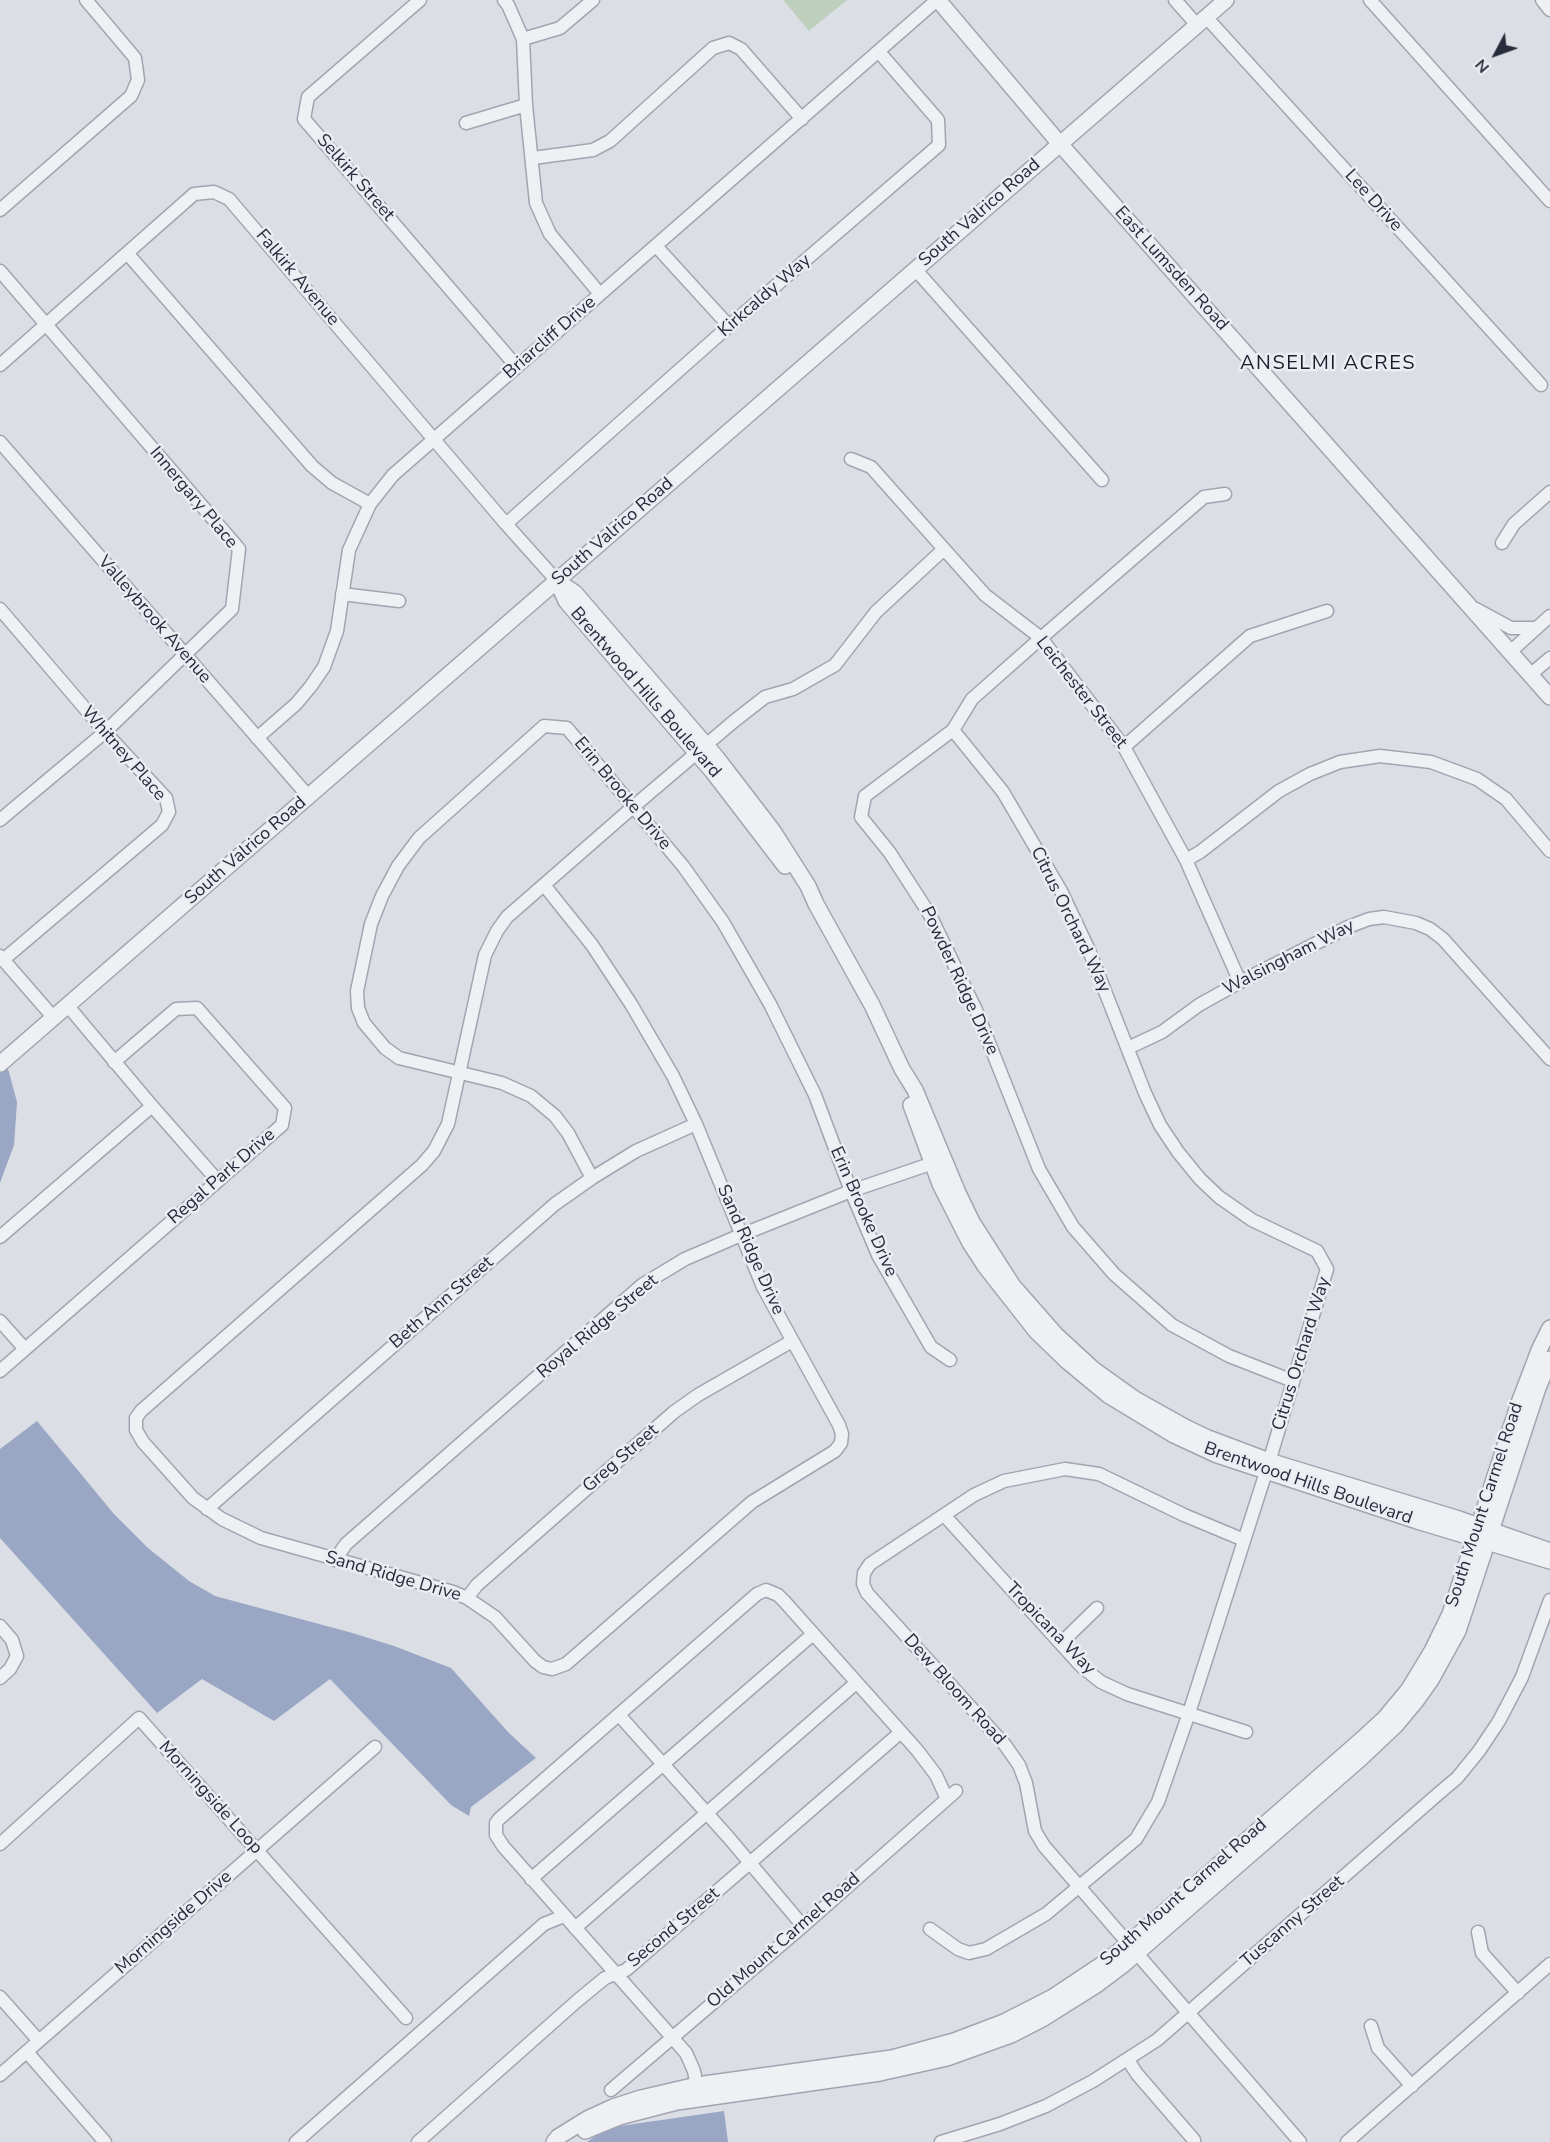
<!DOCTYPE html>
<html>
<head>
<meta charset="utf-8">
<style>
	body { margin:0 }
	#map { position:relative; width:1550px; height:2142px; overflow:hidden; background:#dcdee5; font-family:"Nunito Sans",sans-serif }
	canvas { display:block }
	.north { position:absolute; left:1466px; top:24px; width:60px; height:60px; -webkit-text-stroke:4px #ebedf3; paint-order:stroke; rotate:229deg; font-size:16px; font-weight:700; line-height:24px; text-align:center; color:#272b3b }
	.north::after { content:''; display:block; margin:auto; width:21px; height:27px; background:#272b3b; clip-path:polygon(50% 0,100% 100%,50% 72%,0 100%) }
</style>
</head>
<body>
<div id="map">
<canvas width="1550" height="2142"></canvas>
<div class="north">N</div>
</div>
<script>
const ctx = document.querySelector('canvas').getContext('2d');
ctx.lineJoin = 'round';
function fillPath(path, color) {
  ctx.fillStyle = color;
  ctx.fill(path, 'evenodd');
}
function poly(rows) {
  const path = new Path2D();
  for (const r of rows) {
    path.moveTo(r[0], r[1]);
    for (let i = 2; i < r.length; i += 2) path.lineTo(r[i], r[i + 1]);
  }
  return path;
}
function strokePath(path, color, width, dash) {
  ctx.strokeStyle = color;
  ctx.lineWidth = width;
  ctx.lineCap = dash ? 'butt' : 'round';
  ctx.setLineDash(dash || []);
  ctx.stroke(path);
}
function write(font, color, halo, rows, align = 'center') {
  ctx.font = font + ' "Nunito Sans",sans-serif';
  ctx.lineWidth = 5;
  ctx.setLineDash([]);
  ctx.textBaseline = 'middle';
  ctx.strokeStyle = halo;
  ctx.fillStyle = color;
  for (const [text, x, y, turn = 0] of rows) {
    ctx.save();
    ctx.translate(x, y);
    ctx.rotate((+turn || 0) * Math.PI / 180);
    ctx.textAlign = isNaN(turn) ? turn : align;
    if (halo) ctx.strokeText(text, 0, 0);
    ctx.fillText(text, 0, 0);
    ctx.restore();
  }
}
const green = poly([
	[783,0,847,0,809,31]
]);
const water = poly([
	[7,1065,17,1102,14,1145,0,1183,0,1071],
	[37,1421,114,1514,148,1548,189,1581,215,1596,349,1632,394,1646,451,1668,508,1732,536,1758,471,1807,469,1816,451,1805,330,1679,274,1721,202,1679,157,1713,0,1538,0,1449],
	[724,2111,728,2142,587,2142,606,2128]
]);
const minor = poly([
	[420,0,308,97,304,119,517,367],
	[504,0,508,5,523,39,526,105,536,203,550,234,600,294],
	[1175,0,1197,25],
	[1370,0,1550,201],
	[1542,0,1550,10],
	[1206,17,1541,385],
	[523,39,560,28,593,0],
	[466,123,526,105],
	[533,158,593,150,610,141,713,48,729,43,741,49,802,119],
	[0,210,131,96,138,80,135,58,86,0],
	[656,246,729,326],
	[127,253,312,466,332,483,370,504],
	[915,269,1102,480],
	[0,271,239,549,232,609,105,732,0,820],
	[0,365,194,194,214,192,229,199,506,524,557,581],
	[0,442,309,797],
	[851,459,871,467,985,595,1041,638,1124,747,1186,860,1240,982],
	[1225,494,1204,497,1041,638,972,699,953,730,865,796,861,817,890,853,930,915,976,1010,1039,1169,1073,1227,1114,1274,1172,1325,1229,1356,1293,1381],
	[506,524,729,326,939,145,938,120,879,52],
	[1502,543,1514,524,1550,492],
	[342,594,399,601],
	[0,609,105,732,166,798,169,812,162,825,3,960],
	[1476,609,1511,628,1536,628],
	[1510,652,1550,616],
	[1530,675,1550,658],
	[257,738,296,704,311,686,324,667,337,631,349,550,370,504,393,475,937,0],
	[1124,747,1250,636,1327,611],
	[1186,860,1200,852,1279,791,1310,774,1340,762,1380,756,1431,762,1477,779,1506,799,1550,851],
	[544,885,592,945,631,1004,673,1076,696,1124,763,1287,839,1425,842,1434,841,1443,835,1451,752,1502,566,1664,552,1669,543,1667,535,1661,495,1617,467,1598,453,1592,261,1538,222,1519,193,1498,143,1442,136,1430,136,1418,141,1411,422,1165,434,1151,448,1124,485,955,497,931,507,917,633,807,733,722,765,697,793,689,835,665,876,612,944,549],
	[0,956,53,1017],
	[67,1005,152,1106,217,1180],
	[1128,1048,1162,1032,1199,1005,1240,982,1348,927,1369,919,1384,917,1416,923,1430,929,1443,939,1550,1059],
	[592,1178,568,1133,555,1116,531,1096,502,1083,399,1058,385,1048,364,1023,358,1008,357,991,371,924,382,896,398,866,419,838,544,726,567,728,683,866,723,922,770,1004,815,1095,851,1191,878,1255,931,1347,950,1360],
	[0,1237,152,1106],
	[0,1321,25,1349],
	[0,1371,282,1125,285,1108,197,1008,176,1009,114,1062],
	[207,1509,555,1204,592,1178,636,1151,696,1124],
	[944,1515,1081,1666,1101,1682,1127,1694,1246,1732],
	[1244,1540,1184,1515,1099,1474,1065,1469,1004,1481,974,1495,870,1564,864,1573,863,1584,867,1593,1005,1745,1019,1765,1026,1783,1035,1831,1044,1846,1300,2142],
	[335,1560,346,1544,642,1285,685,1259,741,1235,851,1191,939,1161],
	[467,1598,477,1585,674,1412,698,1395,792,1341],
	[0,1626,12,1640,17,1656,10,1669,0,1678],
	[1061,1643,1097,1608],
	[619,1715,729,1838,803,1926],
	[0,1844,139,1718,406,2018],
	[531,1879,813,1634],
	[575,1928,856,1683],
	[930,1929,958,1949,969,1953,986,1949,1046,1914,1136,1839,1158,1802,1189,1713,1266,1472,1327,1269,1317,1251,1252,1220,1219,1197,1200,1179,1178,1152,1160,1125,1145,1093,1088,948,1061,891,1003,792,953,730],
	[1478,1932,1482,1953,1518,1993],
	[0,1997,39,2041],
	[1371,2026,1378,2048,1412,2086],
	[27,2052,105,2142],
	[1128,2060,1137,2074,1194,2140,1194,2142],
	[0,2075,375,1747],
	[611,2090,803,1926,956,1791],
	[698,2092,694,2071,686,2053,503,1846,496,1835,496,1823,499,1819,757,1594,766,1590,778,1595,784,1601,917,1750,936,1775,947,1799],
	[296,2142,544,1924,564,1916],
	[418,2142,577,2001,605,1978,626,1970,901,1732],
	[941,2142,1000,2124,1046,2106,1093,2081,1157,2040,1438,1794,1457,1778,1479,1751,1499,1721,1522,1677,1550,1600],
	[1347,2142,1550,1964]
]);
const tertiary = poly([
	[938,0,1060,144,1550,697],
	[557,581,575,593,717,758,773,831,808,886,816,904,872,1005,902,1069,915,1090,958,1193,972,1222,1013,1286,1056,1335,1093,1369,1135,1399,1185,1427,1208,1438,1269,1461,1459,1519,1550,1551],
	[557,581,566,601,713,772,785,866],
	[0,1064,1226,0],
	[911,1105,940,1184,970,1243,985,1266,1036,1331,1067,1361,1108,1395,1174,1435,1217,1455,1417,1521,1550,1561],
	[585,2131,619,2117,677,2102,880,2073,947,2058,1011,2035,1044,2018,1095,1986,1123,1965,1360,1759,1396,1725,1416,1701,1431,1680,1458,1631,1538,1388,1550,1359],
	[554,2142,558,2137,587,2119,613,2107,641,2098,697,2085,892,2058,954,2041,1004,2022,1053,1997,1101,1965,1128,1944,1360,1741,1385,1718,1409,1689,1432,1651,1450,1614,1519,1403,1540,1348,1550,1328]
]);
const streetNames = [
	["Selkirk Street",355,178,49],
	["Lee Drive",1373,201,48],
	["South Valrico Road",980,213,-41],
	["East Lumsden Road",1171,269,48],
	["Falkirk Avenue",297,278,50],
	["Kirkcaldy Way",765,296,-41],
	["Briarcliff Drive",550,338,-41],
	["Innergary Place",193,498,50],
	["South Valrico Road",613,532,-41],
	["Valleybrook Avenue",154,620,49],
	["Brentwood Hills Boulevard",645,693,49],
	["Leichester Street",1081,693,52],
	["Whitney Place",123,754,49],
	["Erin Brooke Drive",622,794,50],
	["South Valrico Road",246,851,-41],
	["Citrus Orchard Way",1070,920,64],
	["Walsingham Way",1289,958,-27],
	["Powder Ridge Drive",959,981,65],
	["Regal Park Drive",222,1177,-41],
	["Erin Brooke Drive",863,1212,66],
	["Sand Ridge Drive",750,1250,66],
	["Beth Ann Street",442,1303,-41],
	["Royal Ridge Street",598,1327,-40],
	["Citrus Orchard Way",1302,1354,-73],
	["Greg Street",621,1459,-41],
	["Brentwood Hills Boulevard",1308,1484,19],
	["South Mount Carmel Road",1485,1505,-72],
	["Sand Ridge Drive",393,1577,16],
	["Tropicana Way",1050,1629,46],
	["Dew Bloom Road",954,1690,48],
	["Morningside Loop",210,1798,48],
	["South Mount Carmel Road",1184,1893,-41],
	["Tuscanny Street",1293,1922,-41],
	["Morningside Drive",174,1923,-41],
	["Second Street",674,1928,-40],
	["Old Mount Carmel Road",784,1941,-41]
];
const neighbourhoodNames = [
	["ANSELMI ACRES",1328,364]
];
fillPath(green, '#bfcfbe');
fillPath(water, '#99a7c4');
strokePath(minor, '#a2a5af', 15);
strokePath(tertiary, '#a2a5af', 18);
strokePath(minor, '#eff0f4', 12);
strokePath(tertiary, '#eff0f4', 15);
write('18px', '#272b3b', '#ebedf3', streetNames);
ctx.letterSpacing = '1.5px';
write('20px', '#191d2b', '#ebedf3', neighbourhoodNames);
ctx.letterSpacing = '0px';
</script>
</body>
</html>
